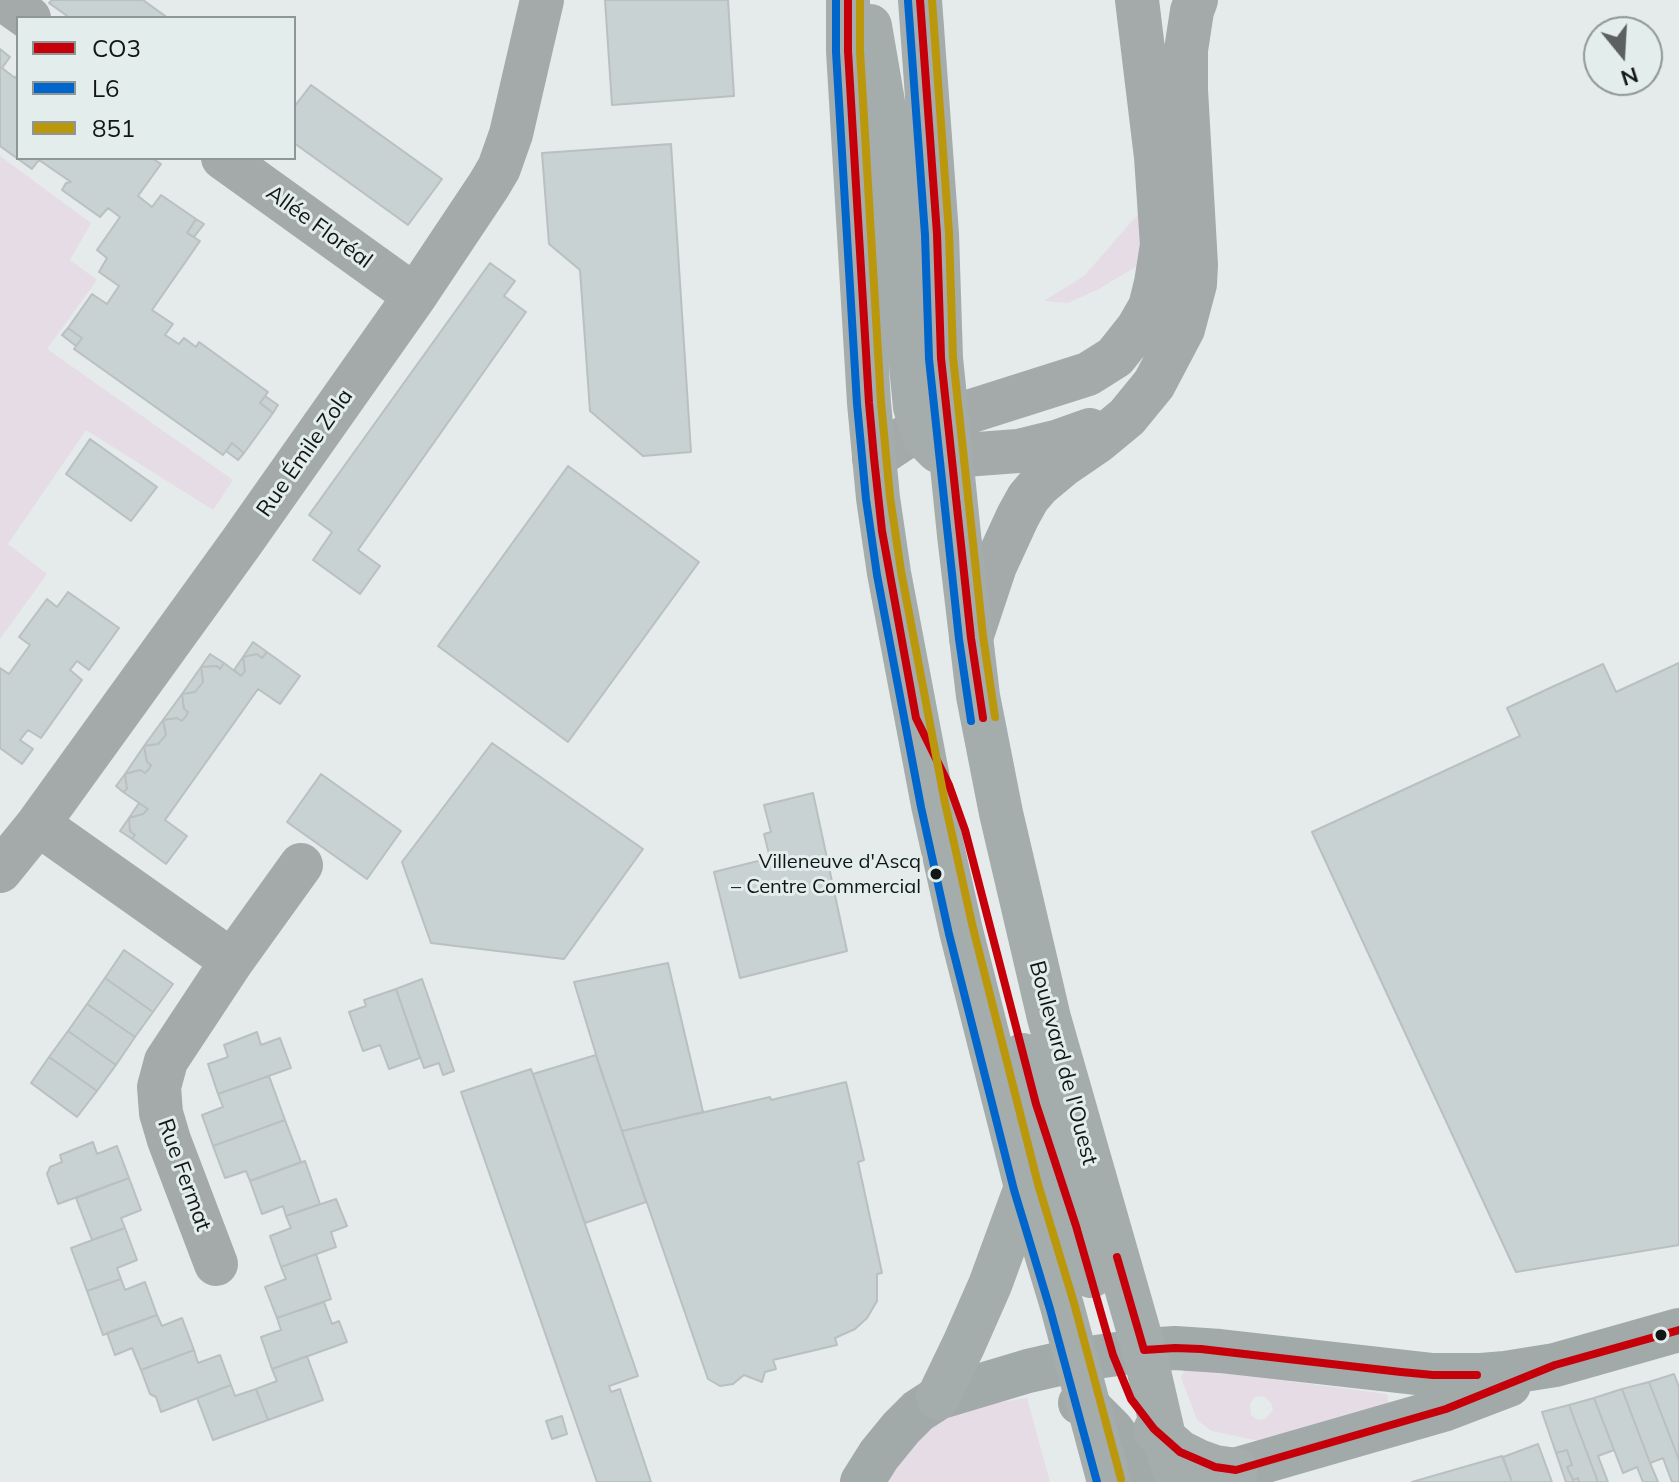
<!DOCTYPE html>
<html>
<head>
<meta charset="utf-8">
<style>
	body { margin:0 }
	#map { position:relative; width:1679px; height:1482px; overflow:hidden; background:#e5eaea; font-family:Mulish,sans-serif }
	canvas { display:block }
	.legend { position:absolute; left:16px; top:16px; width:280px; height:144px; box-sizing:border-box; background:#e2edec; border:2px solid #8f9796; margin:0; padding:10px 14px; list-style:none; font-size:24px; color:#121616 }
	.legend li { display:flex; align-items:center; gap:16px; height:40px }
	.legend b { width:40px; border:2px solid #8f9796 }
	.north { position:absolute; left:1583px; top:16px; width:80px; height:80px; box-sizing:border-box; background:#e2edec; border:2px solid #8f9796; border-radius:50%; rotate:162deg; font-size:22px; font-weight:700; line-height:32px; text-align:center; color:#121616 }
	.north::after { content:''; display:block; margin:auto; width:28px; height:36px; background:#5c6060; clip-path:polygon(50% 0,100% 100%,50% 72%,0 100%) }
</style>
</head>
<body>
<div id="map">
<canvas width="1679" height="1482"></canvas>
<ul class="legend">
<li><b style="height:10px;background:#c5000a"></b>CO3</li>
<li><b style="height:10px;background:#06c"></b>L6</li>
<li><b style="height:10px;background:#bb970c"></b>851</li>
</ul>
<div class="north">N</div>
</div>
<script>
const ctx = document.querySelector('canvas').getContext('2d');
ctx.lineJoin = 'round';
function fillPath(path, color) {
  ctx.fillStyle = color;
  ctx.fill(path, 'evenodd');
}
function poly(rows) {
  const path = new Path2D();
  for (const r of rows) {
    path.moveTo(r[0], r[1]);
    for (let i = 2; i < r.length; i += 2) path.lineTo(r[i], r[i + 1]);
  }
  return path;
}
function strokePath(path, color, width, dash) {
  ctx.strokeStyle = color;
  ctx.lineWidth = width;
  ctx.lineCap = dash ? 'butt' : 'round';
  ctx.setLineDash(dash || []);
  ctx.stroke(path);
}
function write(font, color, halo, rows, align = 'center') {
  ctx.font = font + ' Mulish,sans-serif';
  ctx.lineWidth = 6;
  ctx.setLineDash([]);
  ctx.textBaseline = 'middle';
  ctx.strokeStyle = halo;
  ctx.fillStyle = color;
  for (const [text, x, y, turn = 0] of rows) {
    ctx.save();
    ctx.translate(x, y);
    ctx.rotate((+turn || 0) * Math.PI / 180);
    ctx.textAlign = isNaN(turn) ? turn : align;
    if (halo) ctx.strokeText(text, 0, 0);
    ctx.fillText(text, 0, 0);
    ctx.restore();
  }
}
const green = poly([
	[0,156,91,223,70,260,97,280,47,349,233,480,213,510,86,430,8,544,47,574,0,639],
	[1140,212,1145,261,1099,289,1068,303,1044,301,1084,276],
	[1186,1368,1387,1394,1389,1405,1264,1442,1212,1431,1197,1420,1181,1377],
	[1263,1396,1271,1403,1273,1410,1265,1419,1258,1420,1251,1415,1250,1404,1255,1397],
	[1027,1398,1050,1482,886,1482,897,1461,941,1418,969,1407]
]);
const building = poly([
	[52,0,143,0,168,18,70,18,49,3,52,0],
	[605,0,728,0,734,96,612,105,605,0],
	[0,49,10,57,2,68,15,78,18,74,18,158,152,158,161,164,138,196,152,207,161,195,196,219,187,233,200,241,152,310,173,324,165,335,179,344,184,338,196,347,199,342,268,392,260,403,273,413,244,453,232,443,223,455,74,349,82,338,68,328,92,294,107,304,119,286,99,272,107,258,97,250,120,217,108,208,100,217,62,190,66,183,71,182,39,160,32,169,0,146,0,49],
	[311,85,442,179,408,225,294,143,294,107,311,85],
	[671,144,691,452,643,456,590,411,580,270,549,244,542,153,671,144],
	[196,219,204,224,194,237,187,233,196,219],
	[490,263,515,281,504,296,526,312,358,550,380,566,360,594,313,560,332,532,309,515,490,263],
	[68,328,82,338,76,346,62,335,68,328],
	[265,396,278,405,273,413,260,403,265,396],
	[90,439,157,487,131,521,66,474,90,439],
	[232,443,244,453,238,460,226,451,232,443],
	[568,466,699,562,568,742,438,646,568,466],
	[68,592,119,628,89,670,77,661,70,670,82,680,41,738,28,730,20,740,33,749,22,764,0,748,0,668,9,674,30,645,19,637,47,599,57,607,68,592],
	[253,642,267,652,262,658,257,654,243,657,253,642],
	[267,652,300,676,280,704,258,689,165,820,187,836,166,864,132,839,135,835,130,831,129,818,143,814,148,809,123,792,127,789,125,774,140,770,145,773,149,769,151,765,147,762,144,746,158,744,166,735,163,720,177,718,182,721,186,716,188,712,184,709,182,694,195,692,203,682,201,667,217,666,220,669,224,663,241,676,245,671,243,657,257,654,262,658,267,652],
	[210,654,224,663,220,669,217,666,201,667,210,654],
	[243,657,245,671,241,676,234,670,243,657],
	[1679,663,1679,1245,1516,1272,1312,832,1520,736,1507,708,1552,687,1603,664,1616,692,1679,663],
	[201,667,203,682,195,692,182,694,201,667],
	[182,694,184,709,188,712,186,716,182,721,177,718,163,720,182,694],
	[163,720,166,735,158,744,144,746,163,720],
	[492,743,643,849,564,959,431,943,402,862,492,743],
	[144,746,147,762,151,765,149,769,145,773,140,770,125,774,144,746],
	[125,774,127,789,123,792,116,786,125,774],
	[321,774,401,831,367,879,287,822,321,774],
	[813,793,847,951,740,978,714,872,770,858,764,834,771,832,764,805,813,793],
	[139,803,148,809,143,814,129,818,139,803],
	[129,818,130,831,135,835,132,839,120,831,129,818],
	[124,950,173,984,153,1012,105,978,124,950],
	[668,963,703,1112,622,1131,601,1071,574,982,668,963],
	[105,978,153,1012,135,1037,87,1004,105,978],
	[422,979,454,1071,443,1075,439,1063,424,1068,396,989,422,979],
	[396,989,420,1058,389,1069,380,1045,363,1051,349,1012,366,1006,364,1000,396,989],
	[87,1004,135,1037,116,1065,68,1031,87,1004],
	[68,1031,116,1065,97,1091,49,1057,68,1031],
	[257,1032,261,1045,280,1038,291,1068,218,1094,208,1064,228,1057,224,1045,257,1032],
	[596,1055,646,1202,585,1223,533,1074,596,1055],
	[49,1057,97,1091,77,1117,31,1083,49,1057],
	[531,1069,638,1376,609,1386,611,1392,620,1389,651,1482,597,1482,461,1092,531,1069],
	[269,1076,285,1120,213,1146,202,1115,223,1107,218,1094,269,1076],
	[846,1082,864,1160,858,1162,882,1273,877,1274,877,1301,867,1318,855,1329,835,1338,837,1345,773,1360,776,1369,765,1372,762,1382,744,1375,733,1384,720,1386,708,1379,622,1131,770,1097,771,1100,846,1082],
	[285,1120,301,1162,250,1181,246,1171,225,1178,213,1146,285,1120],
	[93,1142,97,1154,117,1146,129,1178,58,1204,47,1174,50,1167,62,1162,60,1155,93,1142],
	[305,1161,320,1204,286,1216,283,1206,262,1214,250,1181,305,1161],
	[129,1178,141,1210,121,1218,125,1228,92,1240,76,1198,129,1178],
	[336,1199,347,1226,331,1232,336,1247,281,1267,270,1236,291,1228,286,1216,336,1199],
	[125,1228,137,1260,117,1268,121,1279,87,1291,71,1248,125,1228],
	[316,1254,331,1299,277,1318,265,1287,286,1279,281,1267,316,1254],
	[121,1279,125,1290,145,1282,157,1315,103,1335,87,1291,121,1279],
	[324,1302,332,1324,339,1321,347,1342,272,1369,261,1337,281,1330,277,1318,324,1302],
	[157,1315,162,1326,182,1318,194,1350,141,1370,132,1348,115,1355,107,1333,157,1315],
	[194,1350,198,1363,220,1355,231,1385,161,1412,156,1397,150,1394,141,1370,194,1350],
	[307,1356,323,1400,268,1420,256,1389,277,1381,272,1369,307,1356],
	[1674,1374,1679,1387,1679,1460,1649,1382,1674,1374],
	[1649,1382,1679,1460,1679,1482,1672,1482,1663,1458,1650,1463,1622,1389,1649,1382],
	[231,1385,235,1396,256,1389,268,1420,213,1440,197,1398,231,1385],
	[1622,1389,1650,1463,1658,1482,1643,1482,1637,1467,1623,1473,1594,1398,1622,1389],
	[1594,1398,1614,1450,1598,1456,1608,1482,1598,1482,1569,1405,1594,1398],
	[1569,1405,1598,1482,1579,1482,1578,1478,1573,1480,1567,1467,1572,1465,1567,1450,1556,1453,1542,1412,1569,1405],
	[562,1416,567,1434,552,1439,546,1421,562,1416],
	[1538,1444,1552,1482,1512,1482,1503,1457,1538,1444],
	[1567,1450,1572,1465,1567,1467,1573,1480,1578,1478,1579,1482,1566,1482,1556,1453,1567,1450],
	[1502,1456,1512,1482,1412,1482,1502,1456]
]);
const street = poly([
	[4,0,29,18],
	[223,158,415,296],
	[951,456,1018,451,1059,441,1090,430],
	[874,458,921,427,1088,374,1115,357,1138,328,1150,307,1156,283,1162,245,1156,157,1137,0],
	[971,638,995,566,1018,516,1028,498,1039,485,1063,465,1098,441,1127,417,1154,384,1183,329,1195,284,1196,265,1186,90,1186,50,1192,11,1196,0],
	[38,824,232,961,166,1061,159,1087,161,1113,169,1140,216,1264],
	[0,871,38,824,241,543,415,296,489,185,499,168,511,134,542,0],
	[232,961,301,865]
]);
const secondary = poly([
	[1080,1403,1089,1407,1112,1430,1124,1447,1133,1465,1138,1482],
	[1200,1480,1446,1409,1509,1385],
	[862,1482,879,1455,901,1428,918,1411,938,1398,1028,1371,1076,1360,1144,1350,1175,1348,1220,1351,1433,1375,1481,1375,1505,1373,1555,1365,1679,1330]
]);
const primary = poly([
	[848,0,848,51,869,403,878,498,889,573,933,805,961,931,1026,1187,1062,1306,1109,1482],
	[920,0,937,234,941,358,959,535,978,696,1001,813,1049,1018,1144,1350,1165,1441,1178,1482],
	[870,26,888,131,915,407,924,435,929,442,938,451,949,456],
	[1023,1055,1036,1104,1076,1226,1091,1276],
	[938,1398,964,1344,990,1285,1026,1187],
	[1155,1430,1180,1452,1198,1461,1215,1467,1236,1470]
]);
const bus1 = poly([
	[848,0,848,51,869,403,874,458,882,531,916,718,949,785,965,830,1036,1104,1076,1226,1113,1355,1131,1399,1154,1429,1180,1452,1215,1467,1236,1470,1446,1409,1555,1365,1679,1330],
	[920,0,937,234,941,358,971,638,983,718],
	[1117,1257,1144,1350,1175,1348,1201,1349,1401,1372,1433,1375,1477,1375]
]);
const bus2 = poly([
	[836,0,836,52,857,404,866,499,877,575,921,807,949,934,1014,1190,1050,1309,1097,1482],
	[908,1,925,235,929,359,959,639,971,721]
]);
const bus3 = poly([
	[860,0,860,51,881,402,890,497,901,571,945,803,973,928,1038,1184,1074,1303,1121,1479],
	[932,0,949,233,953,357,983,636,995,717]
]);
const markers = [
	[936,874,7,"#121616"],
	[1661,1335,7,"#121616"]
];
const busNames = [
	["Villeneuve d'Ascq",921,862],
	["– Centre Commercial",921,887]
];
const streetNames = [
	["Allée Floréal",319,227,36],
	["Rue Émile Zola",305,453,-55],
	["Boulevard de l'Ouest",1063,1063,75],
	["Rue Fermat",184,1175,70]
];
fillPath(green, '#e6dce6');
fillPath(building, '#c8d2d2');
strokePath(building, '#babfbf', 2);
strokePath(street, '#a4a9a9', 44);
strokePath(secondary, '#a2a9a9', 44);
strokePath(primary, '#a5acac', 44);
strokePath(bus1, '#c5000a', 8);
strokePath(bus2, '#06c', 8);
strokePath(bus3, '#bb970c', 8);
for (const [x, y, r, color] of markers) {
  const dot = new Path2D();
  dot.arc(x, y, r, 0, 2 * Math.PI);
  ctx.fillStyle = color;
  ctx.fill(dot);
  strokePath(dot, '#e2edec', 3);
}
write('20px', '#121616', '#e2edec', busNames, 'right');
write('22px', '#121616', '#e2edec', streetNames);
</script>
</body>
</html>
